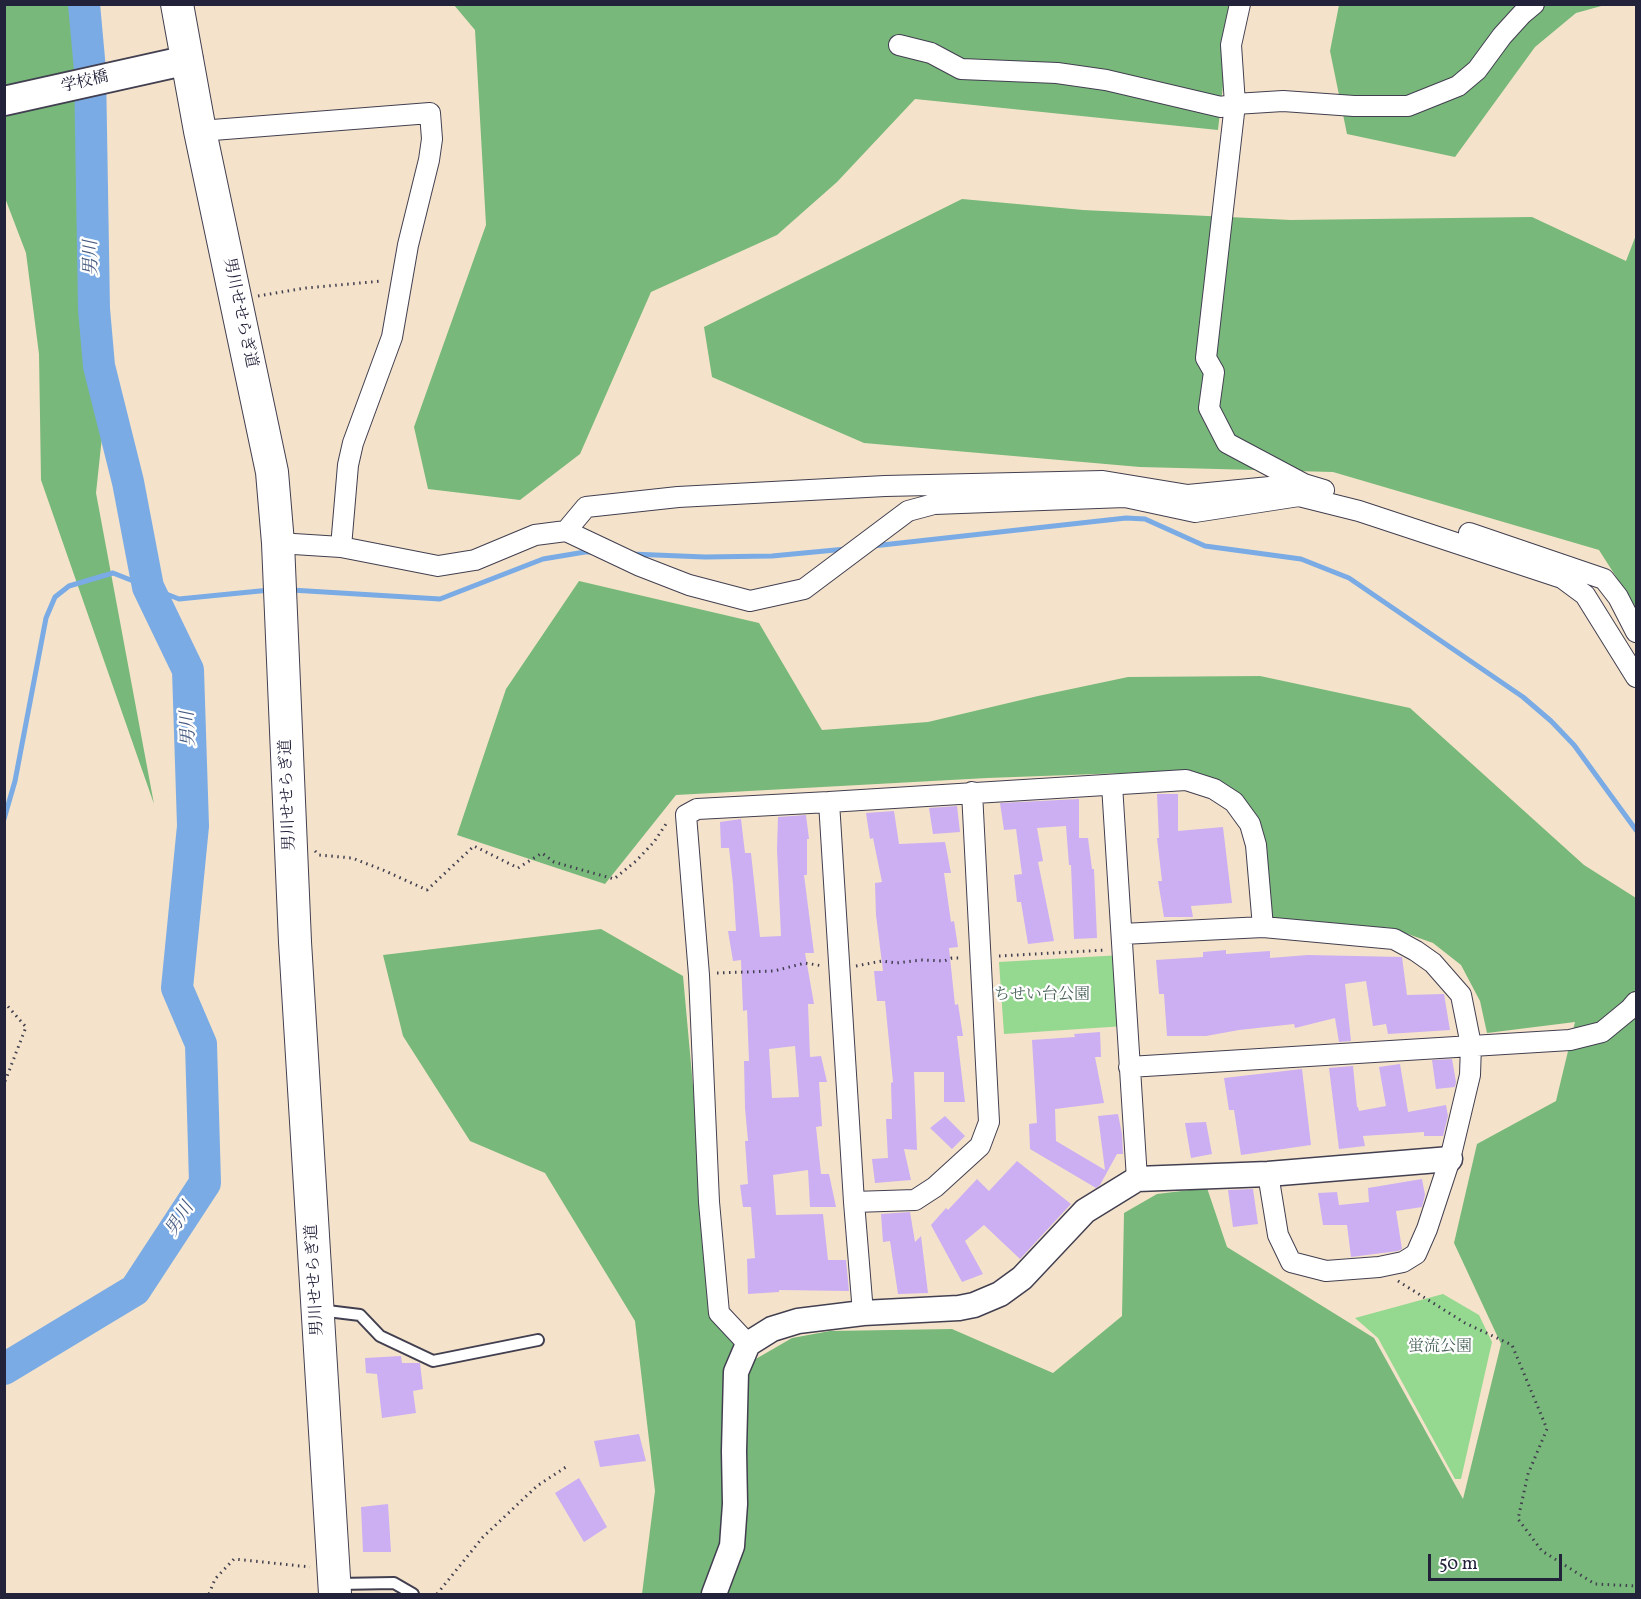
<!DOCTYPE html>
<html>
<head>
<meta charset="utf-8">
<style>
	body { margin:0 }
	#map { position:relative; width:1641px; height:1599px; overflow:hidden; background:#f4e3ca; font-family:Vollkorn,serif }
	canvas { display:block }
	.frame { position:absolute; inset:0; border:6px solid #22223b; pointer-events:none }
	.scale { position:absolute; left:1428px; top:1554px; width:134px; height:27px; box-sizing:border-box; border:3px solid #22223b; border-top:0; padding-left:8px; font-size:18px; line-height:21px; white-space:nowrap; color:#22223b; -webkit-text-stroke:4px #fff; paint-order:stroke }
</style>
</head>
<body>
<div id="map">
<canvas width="1641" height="1599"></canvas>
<div class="frame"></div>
<div class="scale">50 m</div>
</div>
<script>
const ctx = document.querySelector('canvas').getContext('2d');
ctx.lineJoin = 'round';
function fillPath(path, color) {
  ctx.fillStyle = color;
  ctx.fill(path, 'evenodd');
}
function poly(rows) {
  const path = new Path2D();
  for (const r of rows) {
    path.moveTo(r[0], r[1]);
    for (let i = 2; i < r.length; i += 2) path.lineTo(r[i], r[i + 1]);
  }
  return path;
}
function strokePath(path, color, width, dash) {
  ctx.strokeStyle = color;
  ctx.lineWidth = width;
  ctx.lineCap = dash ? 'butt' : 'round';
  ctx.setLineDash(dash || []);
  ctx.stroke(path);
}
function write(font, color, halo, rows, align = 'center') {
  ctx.font = font + ' Vollkorn,"Noto Serif JP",serif';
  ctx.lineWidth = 4.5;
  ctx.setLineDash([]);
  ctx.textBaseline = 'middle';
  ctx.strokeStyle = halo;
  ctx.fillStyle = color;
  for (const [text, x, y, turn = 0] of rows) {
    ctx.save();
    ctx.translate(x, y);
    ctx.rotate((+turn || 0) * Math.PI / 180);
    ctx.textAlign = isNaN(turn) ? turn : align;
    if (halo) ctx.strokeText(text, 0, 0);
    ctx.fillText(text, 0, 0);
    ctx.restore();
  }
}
const green = poly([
	[1122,955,1125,1026,1004,1034,999,962],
	[1443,1294,1479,1315,1492,1342,1461,1479,1455,1479,1378,1338,1355,1318]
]);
const forest = poly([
	[5,5,71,5,110,362,96,493,154,804,41,480,39,354,26,253,5,198],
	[454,5,1232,5,1218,130,915,99,837,182,777,235,651,292,580,454,520,500,428,489,414,427,486,225,475,30],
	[1339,5,1605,5,1576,13,1535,47,1455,157,1347,134,1330,51],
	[962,199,1083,210,1291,220,1532,217,1626,261,1636,235,1636,608,1599,550,1333,472,1140,467,864,443,712,377,704,327],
	[579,581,759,623,822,730,928,722,1038,696,1128,677,1260,676,1410,708,1584,865,1636,898,1636,1594,642,1594,655,1491,635,1321,545,1173,470,1141,403,1036,383,955,601,929,683,976,714,1318,754,1360,792,1338,830,1331,952,1329,1053,1373,1122,1316,1124,1213,1157,1194,1207,1188,1227,1247,1374,1338,1463,1499,1501,1344,1454,1243,1477,1144,1556,1101,1575,1022,1487,1033,1480,1001,1461,965,1433,943,1391,928,1270,919,1260,828,1179,771,987,778,676,795,605,884,457,835,506,689]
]);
const stream = poly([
	[873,546,1126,518,1145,519,1205,546,1301,559,1349,578,1523,697,1551,721,1574,745,1636,830],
	[631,554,705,557,772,556,846,549],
	[291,590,440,599,543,559,585,552,594,552],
	[4,819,15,781,46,618,55,597,69,586,113,573,179,599,270,590]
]);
const river = poly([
	[4,1369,135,1290,205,1183,201,1044,177,988,193,826,188,670,148,587,128,482,99,366,94,309,90,70,84,4]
]);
const building = poly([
	[1157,794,1178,794,1178,831,1223,827,1232,903,1191,906,1193,917,1164,917,1158,881,1162,881,1157,838,1159,838],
	[1079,799,1079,838,1088,838,1092,869,1094,869,1097,938,1074,939,1071,865,1069,865,1066,826,1037,828,1043,861,1038,862,1054,941,1028,944,1021,902,1017,902,1014,875,1022,874,1016,829,1004,830,1000,803],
	[957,806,960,832,933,834,929,808],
	[894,811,899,844,945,842,951,873,944,873,951,922,954,921,958,947,949,948,955,1005,958,1004,963,1036,957,1036,965,1102,944,1102,944,1072,914,1072,917,1150,904,1149,911,1180,875,1183,872,1159,888,1158,886,1119,892,1119,891,1083,893,1082,885,1001,877,1001,874,971,883,971,876,915,875,883,882,882,873,838,870,839,866,813],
	[806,815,809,839,807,839,807,875,804,875,814,953,805,953,814,1004,808,1004,810,1057,821,1056,827,1082,819,1082,822,1126,816,1127,821,1174,829,1174,836,1207,810,1207,808,1170,773,1175,776,1215,823,1214,828,1260,846,1260,849,1291,779,1290,779,1292,748,1294,747,1259,755,1258,751,1207,743,1207,740,1185,748,1184,745,1141,748,1141,745,1108,744,1061,749,1061,747,1010,743,1011,741,960,733,961,728,931,736,931,733,884,729,848,721,848,720,822,741,819,745,853,751,853,760,937,781,936,777,849,778,817],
	[795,1046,799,1097,772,1098,769,1049],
	[1226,950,1226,954,1270,951,1270,958,1308,955,1402,957,1407,995,1444,994,1450,1030,1388,1034,1386,1024,1373,1026,1366,981,1345,984,1351,1041,1339,1042,1335,1018,1295,1028,1294,1024,1239,1030,1206,1036,1167,1036,1164,994,1159,994,1156,960,1203,957,1203,952],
	[1100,1032,1101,1057,1095,1057,1104,1103,1055,1109,1056,1141,1105,1170,1098,1116,1118,1114,1122,1134,1123,1154,1117,1154,1100,1185,1096,1188,1030,1149,1029,1124,1037,1123,1032,1040,1075,1037,1074,1034],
	[1452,1059,1456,1082,1455,1087,1436,1089,1432,1060],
	[1400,1064,1408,1112,1446,1105,1448,1116,1443,1136,1424,1136,1424,1132,1363,1136,1365,1146,1339,1149,1329,1068,1353,1066,1357,1107,1358,1107,1359,1111,1386,1106,1379,1067],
	[1302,1069,1311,1145,1241,1155,1234,1110,1229,1110,1224,1078],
	[945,1116,965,1136,952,1149,930,1128],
	[1206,1122,1212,1154,1191,1158,1185,1123],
	[1017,1161,1071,1204,1020,1259,984,1225,965,1241,983,1274,962,1282,931,1225,946,1208,948,1210,977,1179,989,1191],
	[1422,1179,1425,1195,1422,1207,1396,1211,1402,1249,1398,1251,1351,1257,1347,1225,1323,1225,1318,1193,1337,1192,1339,1205,1369,1202,1368,1188],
	[1253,1189,1258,1224,1233,1227,1228,1190],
	[910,1212,915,1242,921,1236,928,1293,898,1294,890,1241,883,1242,881,1214],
	[401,1356,402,1363,420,1363,423,1389,413,1391,416,1413,382,1418,377,1374,366,1373,365,1358],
	[639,1434,646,1461,600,1467,594,1441],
	[579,1478,607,1527,584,1542,555,1493],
	[388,1504,391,1552,363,1552,361,1507]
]);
const path = poly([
	[258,296,306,288,382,281],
	[315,851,319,855,352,858,383,870,427,890,474,846,518,868,542,853,554,862,614,879,636,861,654,842,668,821],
	[999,956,1106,950],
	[856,966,882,961,896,963,921,960,944,961,952,958,962,958],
	[717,973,774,971,805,963,823,966],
	[4,1002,26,1027,4,1084],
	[1398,1281,1465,1323,1512,1345,1547,1429,1528,1474,1518,1519,1542,1551,1595,1584,1636,1586],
	[209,1594,215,1579,234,1559,310,1567],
	[437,1594,483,1537,537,1486,566,1467]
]);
const service = poly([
	[319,1310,360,1315,380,1336,433,1361,538,1340],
	[338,1584,394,1583,413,1594]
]);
const minor = poly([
	[1240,4,1231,45,1235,104,1206,358,1214,372,1209,408,1227,443,1304,484,1324,490],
	[899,45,931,53,961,69,1057,73,1106,80,1221,107,1235,104,1283,101,1354,106,1408,106,1458,86,1477,70,1502,36,1522,14,1534,4],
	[200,131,430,113,432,139,429,160,408,245,392,337,353,443,348,465,341,547],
	[566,531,586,507,678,497,885,486,1103,481,1188,495,1280,486],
	[1469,533,1604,579,1618,597,1636,632],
	[278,543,341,547,438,566,475,560,535,535,566,531,640,566,689,585,750,601,804,589,908,511,934,504,1125,497,1195,512,1299,496,1359,511,1562,578,1585,595,1636,677],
	[1112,785,1137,1179],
	[829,802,854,1202,863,1313],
	[1122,934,1263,927,1394,939,1416,951,1433,963,1461,995,1471,1045,1470,1075,1450,1159,1427,1229,1416,1254,1403,1262,1379,1267,1326,1271,1291,1262,1278,1235,1268,1174],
	[1129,1067,1570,1040,1602,1032,1630,1009,1636,1002],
	[854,1202,915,1200,935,1187,980,1146,989,1122,972,792],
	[748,1344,719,1313,709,1202,699,975,686,815,697,809,829,802,1186,780,1214,789,1234,802,1250,824,1256,845,1263,927]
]);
const tertiary = poly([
	[714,1594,732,1546,735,1504,734,1451,736,1372,748,1344,772,1329,798,1321,863,1313,959,1308,974,1305,1000,1294,1022,1278,1085,1211,1137,1179,1268,1174,1450,1159]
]);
const secondary = poly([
	[4,101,188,60]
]);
const primary = poly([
	[177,4,200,131,272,472,278,543,295,942,335,1594]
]);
const streetNames = [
	["学校橋",85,83,-13],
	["男川せせらぎ道",239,313,78],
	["男川せせらぎ道",289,795,-92],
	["男川せせらぎ道",316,1280,-93]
];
const parkNames = [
	["ちせい台公園",1042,996],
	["蛍流公園",1440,1348]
];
const waterNames = [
	["男川",93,258,-91],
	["男川",190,729,-92],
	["男川",181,1220,-57]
];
fillPath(green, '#95d890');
fillPath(forest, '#78b87a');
strokePath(stream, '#7aabe5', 5);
strokePath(river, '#7aabe5', 32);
fillPath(building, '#ccaef3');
strokePath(service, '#423f50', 14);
strokePath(minor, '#423f50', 22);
strokePath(tertiary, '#423f50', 27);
strokePath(secondary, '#423f50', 32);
strokePath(primary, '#423f50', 34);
strokePath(path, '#423f50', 3, [1.5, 4.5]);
strokePath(service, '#fff', 10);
strokePath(minor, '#fff', 20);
strokePath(tertiary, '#fff', 24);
strokePath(secondary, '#fff', 28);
strokePath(primary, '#fff', 32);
write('16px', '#22223b', '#fff', streetNames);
write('16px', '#4a6259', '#fff', parkNames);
write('italic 18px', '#45597f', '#fff', waterNames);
</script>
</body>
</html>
